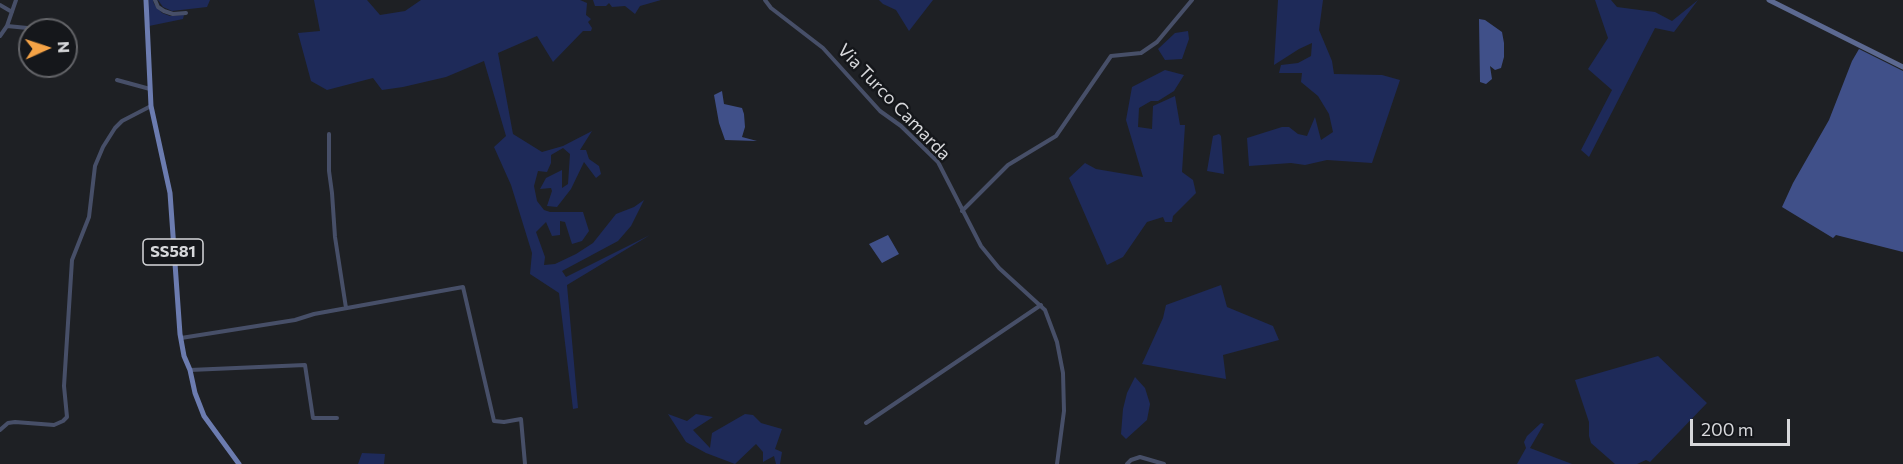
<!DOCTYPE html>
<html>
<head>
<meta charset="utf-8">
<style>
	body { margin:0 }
	#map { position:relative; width:1903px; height:464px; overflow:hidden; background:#1e2024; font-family:Commissioner,sans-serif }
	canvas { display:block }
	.north { position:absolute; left:18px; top:18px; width:60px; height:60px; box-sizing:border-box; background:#15171b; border:2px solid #636468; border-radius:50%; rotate:87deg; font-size:16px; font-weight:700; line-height:24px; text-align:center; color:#d7d8db }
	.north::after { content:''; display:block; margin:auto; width:21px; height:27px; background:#f5a346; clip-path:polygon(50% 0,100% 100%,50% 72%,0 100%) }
	.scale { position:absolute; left:1690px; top:419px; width:100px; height:27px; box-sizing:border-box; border:3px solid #d7d8db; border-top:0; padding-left:8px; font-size:18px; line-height:21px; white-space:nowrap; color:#d7d8db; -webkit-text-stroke:4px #15171b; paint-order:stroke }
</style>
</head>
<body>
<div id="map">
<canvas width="1903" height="464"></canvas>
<div class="north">N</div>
<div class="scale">200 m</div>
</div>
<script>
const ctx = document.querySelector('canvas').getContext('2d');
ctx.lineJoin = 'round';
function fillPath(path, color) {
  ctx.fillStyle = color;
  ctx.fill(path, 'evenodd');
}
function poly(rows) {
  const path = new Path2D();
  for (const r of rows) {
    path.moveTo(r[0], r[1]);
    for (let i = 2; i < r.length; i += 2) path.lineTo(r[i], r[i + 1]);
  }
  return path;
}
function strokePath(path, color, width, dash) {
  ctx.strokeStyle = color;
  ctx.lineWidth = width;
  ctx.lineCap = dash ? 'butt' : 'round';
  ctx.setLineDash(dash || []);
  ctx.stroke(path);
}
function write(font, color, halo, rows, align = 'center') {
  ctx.font = font + ' Commissioner,sans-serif';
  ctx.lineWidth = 5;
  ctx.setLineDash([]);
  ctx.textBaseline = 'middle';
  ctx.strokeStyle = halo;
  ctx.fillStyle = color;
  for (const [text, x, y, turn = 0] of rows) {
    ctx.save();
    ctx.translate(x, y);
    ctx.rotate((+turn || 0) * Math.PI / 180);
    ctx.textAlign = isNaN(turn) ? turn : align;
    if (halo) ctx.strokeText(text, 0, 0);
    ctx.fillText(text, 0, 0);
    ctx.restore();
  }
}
const green = poly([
	[149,0,153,0,154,4,162,13,170,16,184,15,183,19,149,26],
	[158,0,210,0,207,7,172,11,163,7],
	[314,0,367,0,380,15,405,11,421,0,580,0,587,3,586,15,591,19,588,22,592,28,591,31,583,31,553,62,537,36,498,53,513,134,542,152,563,146,592,131,580,150,586,150,589,159,599,166,601,174,596,178,584,162,571,189,557,207,547,206,552,191,551,188,540,189,546,178,562,170,562,188,568,184,570,154,563,148,551,155,551,163,547,172,538,171,534,186,537,201,544,210,550,212,583,212,589,231,582,241,572,244,565,222,560,221,560,235,552,236,546,222,536,232,545,257,544,265,555,264,576,254,593,243,616,214,634,207,644,200,631,226,618,241,562,271,566,277,650,235,567,285,578,408,573,409,559,293,530,274,532,253,511,185,494,147,506,136,484,61,446,77,403,87,382,90,373,78,327,90,311,81,298,33,320,31],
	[593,0,661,0,640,6,635,14,625,6,612,7,609,3,606,6,595,6],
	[879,0,933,0,909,31,896,10,883,4],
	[1278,0,1323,0,1319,30,1332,61,1334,74,1382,75,1400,80,1372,163,1327,160,1305,165,1291,163,1249,166,1247,138,1282,127,1289,127,1298,134,1307,136,1315,117,1321,140,1333,132,1329,114,1318,96,1301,82,1302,73,1279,73,1281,65,1298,63,1311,56,1312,43,1299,49,1274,65],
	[1595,0,1611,0,1617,7,1655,12,1672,21,1698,0,1674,32,1655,28,1589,157,1581,150,1612,90,1588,69,1608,38],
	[1188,31,1189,39,1182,59,1165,60,1158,49,1175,33],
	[1165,70,1184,75,1174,91,1158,101,1151,101,1139,108,1138,127,1152,129,1153,106,1175,96,1180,125,1185,125,1182,172,1193,180,1196,193,1173,216,1172,222,1165,222,1163,217,1147,222,1123,257,1107,265,1069,178,1085,163,1096,169,1143,177,1126,120,1132,87],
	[1219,134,1221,136,1224,174,1207,171,1213,136],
	[1221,285,1227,307,1273,326,1279,340,1223,355,1226,379,1142,364,1163,318,1166,305],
	[1658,356,1707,403,1650,462,1646,460,1637,464,1615,464,1591,443,1589,436,1589,422,1575,380],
	[1135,377,1145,388,1150,404,1147,420,1126,439,1121,434,1123,409,1127,393],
	[668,414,687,421,696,414,713,417,693,430,710,448,712,433,745,414,753,415,761,423,782,429,775,449,782,452,780,464,776,464,774,456,763,462,763,452,756,444,735,464,706,453,686,442],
	[1541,423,1544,424,1530,448,1572,464,1517,464,1526,448,1524,442,1527,436],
	[362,453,385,454,384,464,358,464]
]);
const forest = poly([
	[1479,19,1485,20,1502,32,1504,43,1504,57,1501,68,1495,70,1490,66,1492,79,1486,84,1480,82],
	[1859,49,1903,71,1903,252,1836,235,1833,238,1782,207,1793,183,1829,120,1852,61],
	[722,91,724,104,742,108,744,114,745,127,742,137,757,141,725,140,719,123,714,95],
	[888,235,899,254,882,263,869,244]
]);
const minor = poly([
	[155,0,158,7,164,11,173,14,186,13],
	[765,0,771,8,823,48,880,111,901,126,938,162,981,246,999,268,1045,310,1057,342,1063,373,1064,411,1057,464],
	[0,5,12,12],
	[7,26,48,30],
	[0,36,7,26,16,0],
	[117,80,150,89],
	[329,134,329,171,332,193,335,237,346,308],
	[962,211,1008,165,1056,136,1111,56,1141,53,1157,42,1192,0],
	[181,338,295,320,314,314,463,287,494,421,504,422,521,419,525,464],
	[190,370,305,365,313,418,337,418],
	[866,423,1041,305],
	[0,430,8,423,15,422,54,425,63,421,67,417,64,386,72,260,89,217,95,166,103,147,115,128,122,121,151,106],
	[1127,464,1131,460,1140,457,1164,464]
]);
const secondary = poly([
	[1769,0,1903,67]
]);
const primary = poly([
	[146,0,151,106,170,193,180,334,184,356,190,370,195,393,204,416,239,464]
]);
const shields = [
	[173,252,60]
];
const shieldNames = [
	["SS581",173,252]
];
const streetNames = [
	["Via Turco Camarda",894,102,46]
];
fillPath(green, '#1e2a59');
fillPath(forest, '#405089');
strokePath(minor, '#474f68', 4);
strokePath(secondary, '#5c6991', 5);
strokePath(primary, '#6c7cb0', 5);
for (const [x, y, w] of shields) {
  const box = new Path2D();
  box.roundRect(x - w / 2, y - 13, w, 26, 4.5);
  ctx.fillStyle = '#15171b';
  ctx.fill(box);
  strokePath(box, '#d7d8db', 1.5);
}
write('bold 16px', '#d7d8db', null, shieldNames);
write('18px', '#d7d8db', '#15171b', streetNames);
</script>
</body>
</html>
